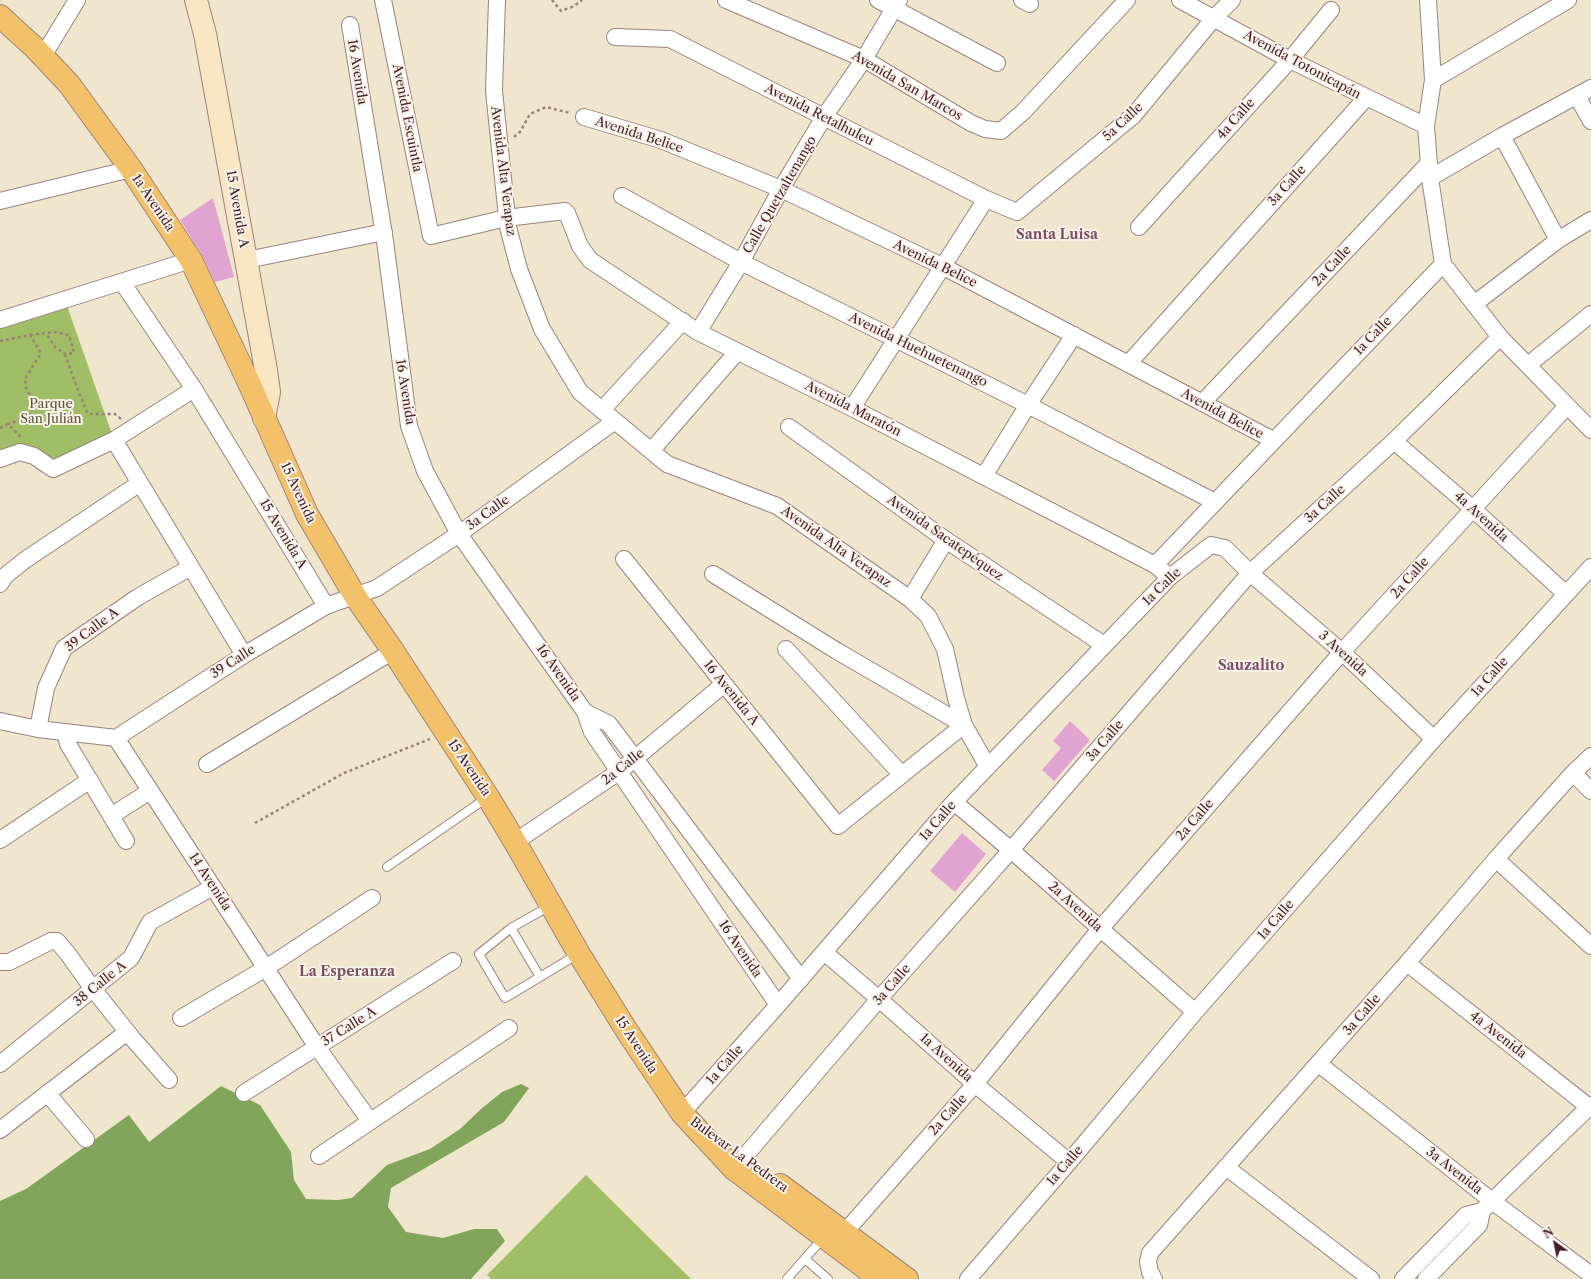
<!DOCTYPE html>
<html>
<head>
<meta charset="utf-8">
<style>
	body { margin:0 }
	#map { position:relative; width:1591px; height:1279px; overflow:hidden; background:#efe6cd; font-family:"Libre Caslon Text",serif }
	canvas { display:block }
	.north { position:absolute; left:1535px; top:1223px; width:40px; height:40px; -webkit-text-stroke:3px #f7f3e8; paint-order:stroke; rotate:327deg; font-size:11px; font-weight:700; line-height:16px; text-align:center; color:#4a1f2b }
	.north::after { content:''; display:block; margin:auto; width:14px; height:18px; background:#4a1f2b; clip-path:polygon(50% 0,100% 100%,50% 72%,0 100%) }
</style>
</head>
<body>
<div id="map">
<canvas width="1591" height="1279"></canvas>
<div class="north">N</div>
</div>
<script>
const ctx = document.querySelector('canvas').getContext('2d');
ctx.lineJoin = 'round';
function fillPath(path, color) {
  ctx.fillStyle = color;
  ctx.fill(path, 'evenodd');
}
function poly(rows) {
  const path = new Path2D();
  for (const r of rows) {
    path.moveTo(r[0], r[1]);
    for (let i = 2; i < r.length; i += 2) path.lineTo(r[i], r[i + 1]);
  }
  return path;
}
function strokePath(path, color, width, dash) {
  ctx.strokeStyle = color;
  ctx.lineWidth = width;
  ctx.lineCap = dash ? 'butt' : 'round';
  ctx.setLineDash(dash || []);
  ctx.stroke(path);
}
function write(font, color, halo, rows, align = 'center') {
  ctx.font = font + ' "Libre Caslon Text",serif';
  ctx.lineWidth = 4;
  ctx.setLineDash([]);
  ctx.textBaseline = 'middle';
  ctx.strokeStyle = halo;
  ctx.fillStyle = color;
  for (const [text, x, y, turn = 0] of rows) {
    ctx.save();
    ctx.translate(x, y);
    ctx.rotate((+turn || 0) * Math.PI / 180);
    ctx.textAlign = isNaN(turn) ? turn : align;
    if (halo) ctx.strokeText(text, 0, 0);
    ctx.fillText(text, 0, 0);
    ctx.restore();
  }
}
const green = poly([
	[65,300,114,440,53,469,20,452,0,462,0,320],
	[586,1175,691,1279,491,1279,487,1275]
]);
const forest = poly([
	[521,1084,529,1088,504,1122,391,1188,388,1207,406,1232,443,1238,474,1229,497,1229,505,1241,471,1279,0,1279,0,1201,26,1189,129,1115,149,1142,221,1086,260,1105,291,1152,294,1180,306,1199,338,1200,352,1198,387,1165,430,1149,460,1129,481,1109,502,1092]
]);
const building = poly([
	[213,198,234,277,215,282,201,253,180,220],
	[1070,721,1090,740,1054,781,1042,770,1061,748,1053,741],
	[962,833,986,854,955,892,930,871]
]);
const path = poly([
	[552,0,561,11,572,7,580,2,582,0],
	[514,137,520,132,530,114,546,107,570,113],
	[30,335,54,332,69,335,74,353,65,354,55,347,46,333],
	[0,341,30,335,41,353,25,379,26,388,35,403,29,417,8,424],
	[65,354,77,388,88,414,115,414,121,419],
	[0,428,8,424,21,437],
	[255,823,344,773,430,739]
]);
const lane = poly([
	[387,867,488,797],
	[511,928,540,977,578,954],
	[540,977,505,998,479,954,511,928,550,906],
	[805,1259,828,1279],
	[787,1279,823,1238]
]);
const street = poly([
	[383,0,431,236,506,218,565,211,567,213,580,246,590,260,698,332,852,408,1155,565,1170,577],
	[497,0,494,91,508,227,519,269,542,329,580,392,667,464,777,506,910,599,928,616,945,649,956,698,964,725,988,767],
	[726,0,864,59,971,123,985,129,1001,131,1023,112,1127,0],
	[878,0,997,63],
	[1022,0,1030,4],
	[1180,0,1290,60,1426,126],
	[1428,0,1433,80,1426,126,1430,178,1443,264,1500,337,1591,430],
	[350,25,385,241,409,426,425,471,459,534,585,712,592,732,778,1005],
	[615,37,670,39,986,199,1017,212,1134,115,1214,18,1232,0],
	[43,56,77,0],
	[1433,80,1568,0],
	[1577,96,1591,121],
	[584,117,661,140,781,189,942,266,1273,440],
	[1502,136,1558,240],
	[1430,178,1502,136,1591,88],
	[622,196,741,262,1028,405,1215,502],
	[0,201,131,169],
	[1139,227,1290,60,1331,10],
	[247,260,384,232],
	[122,282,194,389,326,606],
	[1474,304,1558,240,1591,220],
	[0,320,191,260],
	[698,332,741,262,781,189,824,117,864,59,899,0],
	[1128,364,1366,98],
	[1528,365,1591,314],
	[1202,403,1429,163],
	[852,408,986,199],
	[602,410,683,321],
	[789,427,946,540,1104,645],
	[114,440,244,655],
	[1394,441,1473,509,1566,594],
	[651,451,737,352],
	[0,459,20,452,34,456,53,469,114,440,194,389],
	[984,476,1028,405,1074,335],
	[624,559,838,826,964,725,837,651,713,574],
	[1155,565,1443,264],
	[0,584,5,576,25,560,140,483],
	[910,599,946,540],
	[786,649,902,775],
	[585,712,609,724,801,979],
	[0,721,38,729,116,738],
	[38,729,46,688,64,648,138,597,191,567],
	[65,732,68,744,126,841],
	[116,738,244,655,326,606,377,588,459,534,615,421],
	[116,738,317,1047,370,1121],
	[207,764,393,651],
	[1573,773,1591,791],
	[954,802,1011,850,1195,1012],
	[111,816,150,791],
	[0,840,90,780],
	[515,842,620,771,724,684],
	[1496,859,1591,946],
	[824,952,879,999,975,1084,1069,1162],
	[0,962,9,962,51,941,57,941,68,954,93,989,133,1039,169,1080],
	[1407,963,1589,1107],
	[181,1018,266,968,372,898],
	[0,1064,131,958,150,922,213,887],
	[1319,1064,1492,1201,1591,1275],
	[47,1093,86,1139],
	[244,1093,453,961],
	[682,1113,778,1005,954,802,1170,577,1211,545,1225,548,1250,573,1342,652,1434,739],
	[0,1130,127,1032],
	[319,1156,509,1028],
	[1226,1167,1371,1279],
	[734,1169,879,999,1011,850,1250,573,1394,441,1500,337],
	[838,1240,975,1084,1100,929,1342,652,1567,406],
	[968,1279,1069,1162,1195,1012,1434,739,1591,567],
	[1154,1279,1150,1272,1148,1262,1150,1253,1407,963,1496,859,1573,773,1591,756],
	[1403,1279,1466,1215,1482,1211,1591,1105],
	[1426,1279,1479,1225,1482,1211]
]);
const secondary = poly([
	[196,0,205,34,266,370,269,392,264,418]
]);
const primary = poly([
	[0,16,35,48,69,84,131,169,191,260,250,385,307,514,355,596,393,651,488,797,515,842,579,954,627,1031,682,1113,734,1169,880,1279],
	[780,1185,907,1279]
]);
const streetNames = [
	["Avenida Totonicapán",1302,65,28],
	["16 Avenida",357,72,81],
	["Avenida San Marcos",907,86,30],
	["Avenida Retalhuleu",819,115,27],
	["Avenida Escuintla",407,118,79],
	["4a Calle",1236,119,-48],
	["5a Calle",1123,122,-43],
	["Avenida Belice",639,135,18],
	["Avenida Alta Verapaz",503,171,83],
	["3a Calle",1287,186,-48],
	["Calle Quetzaltenango",780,195,-60],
	["1a Avenida",153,203,56],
	["15 Avenida A",237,209,80],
	["Avenida Belice",935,264,26],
	["2a Calle",1332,266,-47],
	["1a Calle",1373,336,-46],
	["Avenida Huehuetenango",918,350,26],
	["16 Avenida",405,392,81],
	["Avenida Maratón",853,409,27],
	["Avenida Belice",1222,414,28],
	["15 Avenida",298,493,65],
	["3a Calle",1325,504,-42],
	["3a Calle",488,513,-36],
	["4a Avenida",1481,517,42],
	["15 Avenida A",283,534,59],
	["Avenida Sacatepéquez",945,538,35],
	["Avenida Alta Verapaz",836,547,35],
	["2a Calle",1410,578,-48],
	["1a Calle",1162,587,-44],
	["39 Calle A",92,630,-37],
	["3 Avenida",1343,654,42],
	["39 Calle",233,662,-33],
	["16 Avenida",558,673,55],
	["1a Calle",1490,677,-48],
	["16 Avenida A",731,693,51],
	["3a Calle",1105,741,-49],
	["2a Calle",623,767,-38],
	["15 Avenida",469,768,56],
	["2a Calle",1195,820,-49],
	["1a Calle",938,821,-49],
	["14 Avenida",210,882,57],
	["2a Avenida",1075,907,42],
	["1a Calle",1276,920,-49],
	["16 Avenida",740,949,56],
	["38 Calle A",100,984,-39],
	["3a Calle",892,985,-49],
	["3a Calle",1362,1015,-49],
	["37 Calle A",349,1027,-32],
	["4a Avenida",1498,1035,38],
	["15 Avenida",636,1045,57],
	["1a Avenida",946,1058,42],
	["1a Calle",725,1065,-48],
	["2a Calle",948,1115,-48],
	["Bulevar La Pedrera",739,1155,36],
	["1a Calle",1065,1166,-49],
	["3a Avenida",1454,1171,38]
];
const parkNames = [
	["Parque",51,404],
	["San Julián",51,419]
];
const neighbourhoodNames = [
	["Santa Luisa",1057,235],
	["Sauzalito",1251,666],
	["La Esperanza",347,972]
];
fillPath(green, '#a0be66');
fillPath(forest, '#80a55b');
fillPath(building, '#e1a3d1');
strokePath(lane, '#9c827c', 10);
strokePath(street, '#9c827c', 18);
strokePath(secondary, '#9c827c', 24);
strokePath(primary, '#9c827c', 24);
strokePath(path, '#9c827c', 2.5, [3, 3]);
strokePath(lane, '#fff', 8);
strokePath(street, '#fff', 16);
strokePath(secondary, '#fbe6c4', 22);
strokePath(primary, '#f4c16b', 22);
write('13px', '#4a1f2b', '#f7f3e8', streetNames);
write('13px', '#644f3d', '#f7f3e8', parkNames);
write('bold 14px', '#7f4d65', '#f7f3e8', neighbourhoodNames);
</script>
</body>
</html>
